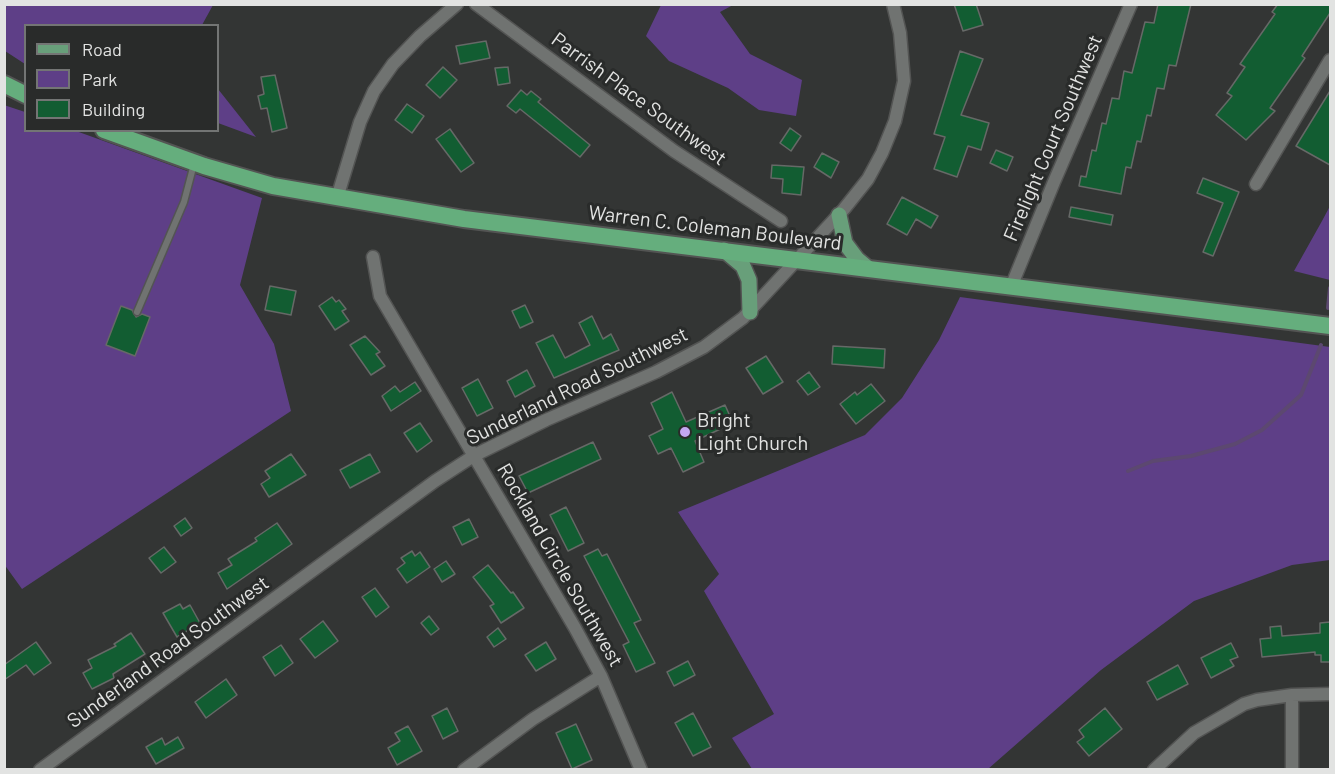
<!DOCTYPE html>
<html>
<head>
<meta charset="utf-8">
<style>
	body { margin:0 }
	#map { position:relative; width:1335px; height:774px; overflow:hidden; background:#333534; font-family:Barlow,sans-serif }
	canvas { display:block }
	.frame { position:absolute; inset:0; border:6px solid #e2e3e2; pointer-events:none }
	.legend { position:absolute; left:24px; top:24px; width:195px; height:108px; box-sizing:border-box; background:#292b2a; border:2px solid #737574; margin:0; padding:8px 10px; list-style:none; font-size:18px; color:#e2e3e2 }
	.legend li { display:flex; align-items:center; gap:12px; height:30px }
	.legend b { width:30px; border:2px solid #737574 }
</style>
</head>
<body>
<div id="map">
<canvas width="1335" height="774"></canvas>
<div class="frame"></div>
<ul class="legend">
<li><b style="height:8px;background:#689f7a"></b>Road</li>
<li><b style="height:16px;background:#5e3f87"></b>Park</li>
<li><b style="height:16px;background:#125d32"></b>Building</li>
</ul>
</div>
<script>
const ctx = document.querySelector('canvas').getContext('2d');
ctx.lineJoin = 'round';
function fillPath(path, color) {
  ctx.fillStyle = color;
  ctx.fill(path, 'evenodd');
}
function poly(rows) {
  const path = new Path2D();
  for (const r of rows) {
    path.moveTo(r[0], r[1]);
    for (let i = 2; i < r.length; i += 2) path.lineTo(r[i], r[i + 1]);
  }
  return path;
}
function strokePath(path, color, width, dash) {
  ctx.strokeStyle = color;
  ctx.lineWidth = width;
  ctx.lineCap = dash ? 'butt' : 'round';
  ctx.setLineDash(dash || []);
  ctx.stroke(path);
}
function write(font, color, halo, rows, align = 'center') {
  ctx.font = font + ' Barlow,sans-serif';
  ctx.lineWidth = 6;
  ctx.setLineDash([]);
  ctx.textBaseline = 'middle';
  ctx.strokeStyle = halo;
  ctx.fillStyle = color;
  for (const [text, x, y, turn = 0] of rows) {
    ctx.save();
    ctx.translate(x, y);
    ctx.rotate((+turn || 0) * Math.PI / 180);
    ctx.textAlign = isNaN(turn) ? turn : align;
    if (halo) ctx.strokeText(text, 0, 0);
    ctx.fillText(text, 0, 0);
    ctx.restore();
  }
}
const green = poly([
	[5,4,213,4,213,5,202,25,26,26,25,64,5,51],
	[661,5,733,5,720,12,750,54,802,80,796,116,759,110,728,88,669,61,646,36],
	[218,89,256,137,218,123],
	[4,105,25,112,26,130,76,131,262,198,240,285,274,344,291,411,22,589,4,564],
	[1330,206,1330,280,1294,271,1322,221],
	[960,297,1330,347,1330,560,1292,565,1194,601,1101,670,988,769,752,769,732,738,774,714,704,591,719,574,678,512,865,435,902,398,939,340]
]);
const stream = poly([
	[1328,308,1330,288],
	[1128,471,1153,461,1191,456,1235,444,1262,430,1301,395,1321,345]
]);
const building = poly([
	[954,4,976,4,983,25,963,31,954,4],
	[1158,4,1191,4,1176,66,1169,65,1164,89,1157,88,1151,116,1147,115,1141,142,1137,141,1131,168,1126,167,1121,194,1079,186,1081,176,1086,177,1092,150,1096,151,1102,123,1106,124,1112,98,1119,99,1124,71,1132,73,1145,22,1154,23,1158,4],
	[1278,4,1330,4,1330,13,1302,56,1305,58,1270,108,1275,111,1246,140,1216,115,1232,96,1227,93,1245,67,1240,64,1275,14,1272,12,1278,4],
	[486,41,490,58,460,64,456,46,486,41],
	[960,51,983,59,961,115,989,123,981,150,968,146,957,177,934,169,945,137,934,134,960,51],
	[443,67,457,80,440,98,426,85,443,67],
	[508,67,510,83,498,85,495,68,508,67],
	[275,75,287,128,272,132,267,108,261,109,258,96,264,94,261,77,275,75],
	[521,90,527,95,531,91,541,99,538,102,590,145,580,157,520,109,516,113,507,106,521,90],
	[1330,91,1330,165,1296,146,1330,91],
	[407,104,424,116,412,133,395,120,407,104],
	[790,128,801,136,791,151,780,143,790,128],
	[450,129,474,163,461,172,436,139,450,129],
	[996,150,1013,157,1007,171,990,163,996,150],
	[822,153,839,162,831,178,814,167,822,153],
	[772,165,804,167,801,195,782,193,783,179,771,178,772,165],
	[1203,178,1239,192,1213,256,1203,252,1223,203,1197,193,1203,178],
	[902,197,938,216,931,228,916,219,907,235,887,224,902,197],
	[1071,207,1113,215,1111,225,1069,217,1071,207],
	[270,286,296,291,291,315,265,310,270,286],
	[332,297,336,302,339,300,346,309,342,311,349,321,335,330,319,306,332,297],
	[525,305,533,322,520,328,512,311,525,305],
	[121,306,132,310,136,317,142,314,150,317,135,356,106,345,121,306],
	[592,316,603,339,611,334,619,350,554,378,536,343,553,335,565,358,590,345,579,323,592,316],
	[365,336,380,352,376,354,385,366,371,375,350,345,365,336],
	[833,346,885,349,884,368,832,364,833,346],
	[766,356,783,382,763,394,746,368,766,356],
	[527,370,535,386,515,397,507,381,527,370],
	[809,372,820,387,808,395,797,381,809,372],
	[478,379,493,408,477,416,462,388,478,379],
	[415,382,421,391,391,411,382,396,395,386,400,392,415,382],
	[871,384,885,401,856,424,840,404,855,392,857,395,871,384],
	[672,392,686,422,725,405,733,423,695,441,704,462,683,472,671,448,658,454,649,436,663,429,651,403,672,392],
	[420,423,432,441,417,452,404,433,420,423],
	[593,442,601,459,528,493,519,476,593,442],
	[291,454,306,475,269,497,261,484,270,478,265,471,291,454],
	[370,454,380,472,350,488,340,470,370,454],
	[566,507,584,543,568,551,550,515,566,507],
	[185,518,192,528,181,536,174,526,185,518],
	[469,519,478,537,462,545,453,527,469,519],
	[277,523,292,544,227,589,218,573,232,565,228,559,257,541,255,538,277,523],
	[164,547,176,562,161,573,149,558,164,547],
	[598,549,602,556,607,554,641,620,634,623,655,663,636,672,623,645,629,642,584,556,598,549],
	[412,551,415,556,420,552,430,567,407,583,397,569,405,563,401,558,412,551],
	[446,561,455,574,442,582,434,569,446,561],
	[488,565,511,593,513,592,524,608,501,623,490,606,494,604,473,577,488,565],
	[375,588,389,607,376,617,362,597,375,588],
	[180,604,183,609,190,605,200,623,177,637,163,613,180,604],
	[429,616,439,629,431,635,421,623,429,616],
	[323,621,338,641,315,658,300,639,323,621],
	[1330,622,1330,662,1321,662,1321,655,1315,655,1315,652,1262,657,1260,639,1271,638,1270,627,1281,626,1282,636,1320,633,1320,623,1330,622],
	[498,628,506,639,494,647,487,637,498,628],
	[131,633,145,654,113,674,114,678,92,689,83,673,92,668,88,660,116,646,114,644,131,633],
	[36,642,51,663,34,675,26,665,4,680,4,665,36,642],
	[546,642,556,659,536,671,525,655,546,642],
	[1231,643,1238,657,1230,660,1234,666,1211,678,1201,658,1231,643],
	[281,645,293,663,275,676,263,657,281,645],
	[688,661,695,675,674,686,667,672,688,661],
	[1178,665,1188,684,1157,700,1147,682,1178,665],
	[226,679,237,695,206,718,195,702,226,679],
	[447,708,458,731,443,739,432,716,447,708],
	[1105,708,1122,729,1089,756,1077,742,1084,737,1079,730,1105,708],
	[693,713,711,747,693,756,675,723,693,713],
	[576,724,592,760,572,769,556,733,576,724],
	[408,726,422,751,397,765,388,748,400,741,395,733,408,726],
	[178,737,184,748,156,764,146,747,162,738,165,745,178,737]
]);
const service = poly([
	[137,312,184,202,194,164]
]);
const minor = poly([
	[476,4,674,151,781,221],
	[1256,184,1330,60],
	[337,198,360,122,374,91,393,64,420,36,457,4],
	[373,257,380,296,575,628,601,676,641,770],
	[1011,287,1054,182,1131,4],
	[40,770,435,481,475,455,546,420,656,372,704,347,743,318,844,209,868,179,882,153,895,121,904,81,900,33,893,4],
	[464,770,533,719,601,676],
	[1154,770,1194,733,1244,704,1257,700,1292,695,1330,694],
	[1292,770,1292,695]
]);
const primary = poly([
	[839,215,845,243,857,259,869,269],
	[724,250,743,266,749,280,750,312]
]);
const trunk = poly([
	[4,84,26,95],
	[104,130,204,166,273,186,464,219,1330,326]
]);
const markers = [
	[685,432,6,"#c3a7f2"]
];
const streetNames = [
	["Parrish Place Southwest",639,99,36],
	["Firelight Court Southwest",1053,138,-67],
	["Warren C. Coleman Boulevard",715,228,7],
	["Sunderland Road Southwest",577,386,-26],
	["Rockland Circle Southwest",560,565,60],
	["Sunderland Road Southwest",168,652,-36]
];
const poiNames = [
	["Bright",697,420],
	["Light Church",697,443]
];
fillPath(green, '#5e3f87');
strokePath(stream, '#5c4870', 4);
fillPath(building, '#125d32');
strokePath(building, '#666967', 1.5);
strokePath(service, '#535453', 9);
strokePath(minor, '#535453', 15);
strokePath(primary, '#535453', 18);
strokePath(trunk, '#535453', 20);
strokePath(service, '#707371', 6);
strokePath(minor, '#707371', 12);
strokePath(primary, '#689f7a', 15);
strokePath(trunk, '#65ae7d', 16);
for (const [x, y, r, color] of markers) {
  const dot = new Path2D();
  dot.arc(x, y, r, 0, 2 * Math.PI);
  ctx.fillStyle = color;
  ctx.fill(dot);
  strokePath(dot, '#292b2a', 2);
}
write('20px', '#e2e3e2', '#292b2a', streetNames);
write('20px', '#e2e3e2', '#292b2a', poiNames, 'left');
</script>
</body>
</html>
